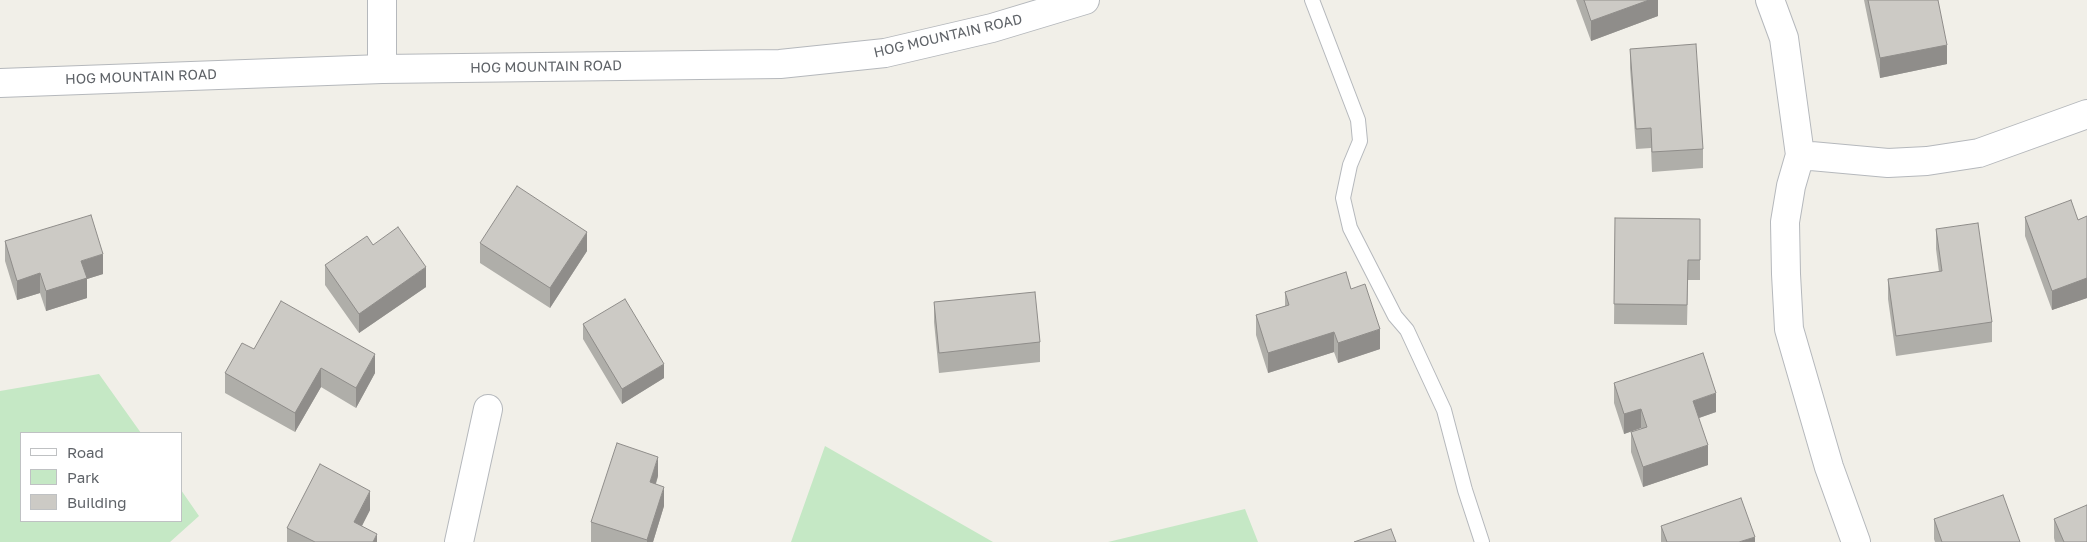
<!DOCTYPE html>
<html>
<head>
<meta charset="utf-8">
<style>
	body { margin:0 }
	#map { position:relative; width:2087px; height:542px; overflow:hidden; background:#f1efe8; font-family:"Golos Text",sans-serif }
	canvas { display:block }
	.legend { position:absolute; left:20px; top:432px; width:162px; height:90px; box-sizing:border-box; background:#fff; border:1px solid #bfc1c3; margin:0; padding:6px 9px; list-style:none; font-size:15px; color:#5f6368 }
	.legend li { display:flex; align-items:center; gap:10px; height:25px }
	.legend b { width:25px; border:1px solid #bfc1c3 }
</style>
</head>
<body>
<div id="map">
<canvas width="2087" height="542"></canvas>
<ul class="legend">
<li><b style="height:6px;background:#fff"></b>Road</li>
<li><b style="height:14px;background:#c5e8c5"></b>Park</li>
<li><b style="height:14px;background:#cccac5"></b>Building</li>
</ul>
</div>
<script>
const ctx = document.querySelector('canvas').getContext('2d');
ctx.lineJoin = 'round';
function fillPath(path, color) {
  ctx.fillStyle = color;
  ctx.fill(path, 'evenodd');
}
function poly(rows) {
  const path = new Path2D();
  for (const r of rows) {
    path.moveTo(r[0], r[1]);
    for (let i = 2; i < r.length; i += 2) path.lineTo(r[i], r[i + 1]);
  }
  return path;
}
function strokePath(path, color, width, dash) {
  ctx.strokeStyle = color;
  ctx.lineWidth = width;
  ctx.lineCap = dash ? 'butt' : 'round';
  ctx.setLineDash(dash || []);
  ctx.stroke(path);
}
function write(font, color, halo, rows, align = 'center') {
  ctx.font = font + ' "Golos Text",sans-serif';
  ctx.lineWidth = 5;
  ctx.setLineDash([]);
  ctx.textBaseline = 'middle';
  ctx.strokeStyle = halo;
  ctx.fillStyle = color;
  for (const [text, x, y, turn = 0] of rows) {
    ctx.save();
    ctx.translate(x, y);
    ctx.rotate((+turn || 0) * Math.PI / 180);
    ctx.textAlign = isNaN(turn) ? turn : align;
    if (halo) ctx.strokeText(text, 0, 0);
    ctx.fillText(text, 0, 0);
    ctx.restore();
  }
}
const green = poly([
	[99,374,141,433,21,433,21,521,181,521,181,490,199,516,170,542,0,542,0,391],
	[825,446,993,542,791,542],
	[1245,509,1258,542,1108,542]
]);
const service = poly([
	[1312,0,1358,120,1360,141,1350,165,1343,198,1350,228,1395,316,1407,330,1444,410,1465,490,1482,542]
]);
const minor = poly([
	[382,0,382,69],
	[1770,0,1784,38,1800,155,1791,186,1785,222,1786,274,1789,329,1829,467,1856,542],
	[1800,155,1888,163,1927,161,1979,153,2087,114],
	[459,542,488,409]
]);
const tertiary = poly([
	[0,83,382,69,780,64,885,53,992,28,1085,0]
]);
const wall = poly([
	[1576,0,1658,0,1658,16,1591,41],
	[1864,0,1938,0,1947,64,1880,78],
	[1630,49,1703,149,1703,168,1652,172,1651,148,1636,149,1630,68],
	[2087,216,2087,298,2052,310,2025,236,2025,217,2078,220],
	[1615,218,1700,219,1700,280,1688,280,1687,325,1614,324],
	[1936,229,1992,322,1992,342,1896,356,1888,299,1888,279,1939,272,1936,249],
	[5,241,103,274,87,279,87,298,46,311,40,293,17,300,5,261],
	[480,243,587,251,550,308,480,263],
	[373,245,426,287,359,333,325,285,325,265],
	[1351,289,1380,349,1338,363,1334,352,1268,373,1256,335,1256,315,1285,306,1285,292],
	[934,302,1040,342,1040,362,939,373,934,322],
	[583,324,664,378,622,404,583,339],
	[254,349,375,373,356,408,321,387,295,432,225,393,225,373],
	[1614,383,1716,412,1699,418,1708,465,1643,487,1631,452,1631,432,1641,429,1641,428,1624,434,1614,403],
	[658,476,656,484,664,506,653,542,591,542,591,522],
	[370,510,362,526,377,542,287,542,287,528],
	[1934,519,2020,542,1935,542,1934,539],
	[2054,519,2087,542,2055,542,2054,538],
	[1661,526,1755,542,1661,542]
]);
const shadedWall = poly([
	[1649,0,1658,0,1658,16,1591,41,1591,21],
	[1947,45,1947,64,1880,78,1880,58],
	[587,232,587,251,550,308,550,288],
	[103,254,103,274,87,279,87,298,46,311,46,291,81,261],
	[426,267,426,287,359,333,359,314],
	[40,273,40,293,17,300,17,281],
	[2087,278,2087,298,2052,310,2052,291],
	[1380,329,1380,349,1338,363,1338,343],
	[1334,332,1334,352,1268,373,1268,353],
	[375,354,375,373,356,408,356,388],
	[664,364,664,378,622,404,622,389],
	[321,368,321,387,295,432,295,413],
	[1716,393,1716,412,1693,420,1693,401],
	[1641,409,1641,428,1624,434,1624,414],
	[1708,445,1708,465,1643,487,1643,467],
	[658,457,658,476,650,501,650,482],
	[664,487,664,506,653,542,647,542,647,540],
	[370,491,370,510,354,541,354,522],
	[377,534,377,542,373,542],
	[1755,537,1755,542,1739,542]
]);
const building = poly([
	[1584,0,1649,0,1591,21,1584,0],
	[1868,0,1938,0,1947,45,1880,58,1868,0],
	[1696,44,1703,149,1652,152,1651,128,1636,129,1630,49,1696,44],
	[517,186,587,232,550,288,480,243,517,186],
	[2071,200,2078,220,2087,216,2087,278,2052,291,2025,217,2071,200],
	[91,215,103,254,81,261,87,278,46,291,40,273,17,281,5,241,91,215],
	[1615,218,1700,219,1700,260,1688,260,1687,305,1614,304,1615,218],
	[1978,223,1992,322,1896,336,1888,279,1942,271,1936,229,1978,223],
	[398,227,426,267,359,314,325,265,367,236,373,245,398,227],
	[1346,272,1351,289,1365,284,1380,329,1338,343,1334,332,1268,353,1256,315,1289,305,1285,292,1346,272],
	[1035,292,1040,342,939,353,934,302,1035,292],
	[625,299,664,364,622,389,583,324,625,299],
	[281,301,375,354,356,388,321,368,295,413,225,373,242,343,254,349,281,301],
	[1703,353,1716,393,1693,401,1708,445,1643,467,1631,432,1647,427,1641,409,1624,414,1614,383,1703,353],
	[617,443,658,457,650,482,664,487,647,540,591,522,617,443],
	[320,464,370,491,354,522,377,534,373,542,315,542,287,528,320,464],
	[2003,495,2020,542,1942,542,1934,519,2003,495],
	[1741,498,1755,537,1739,542,1667,542,1661,526,1741,498],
	[2087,505,2087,542,2064,542,2054,519,2087,505],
	[1391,529,1396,542,1354,542,1391,529]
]);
const streetNames = [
	["HOG MOUNTAIN ROAD",948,36,-13],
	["HOG MOUNTAIN ROAD",546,67,-1],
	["HOG MOUNTAIN ROAD",141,77,-2]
];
fillPath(green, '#c5e8c5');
strokePath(service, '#b5b8bc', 16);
strokePath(minor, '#b5b8bc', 30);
strokePath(tertiary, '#b5b8bc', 30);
strokePath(service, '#fff', 14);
strokePath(minor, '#fff', 28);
strokePath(tertiary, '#fff', 28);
fillPath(wall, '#afaea9');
fillPath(shadedWall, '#8f8d8a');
fillPath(building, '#cccac5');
strokePath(building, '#8f8d8a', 1);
write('14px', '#5f6368', '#fff', streetNames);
</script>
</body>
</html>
